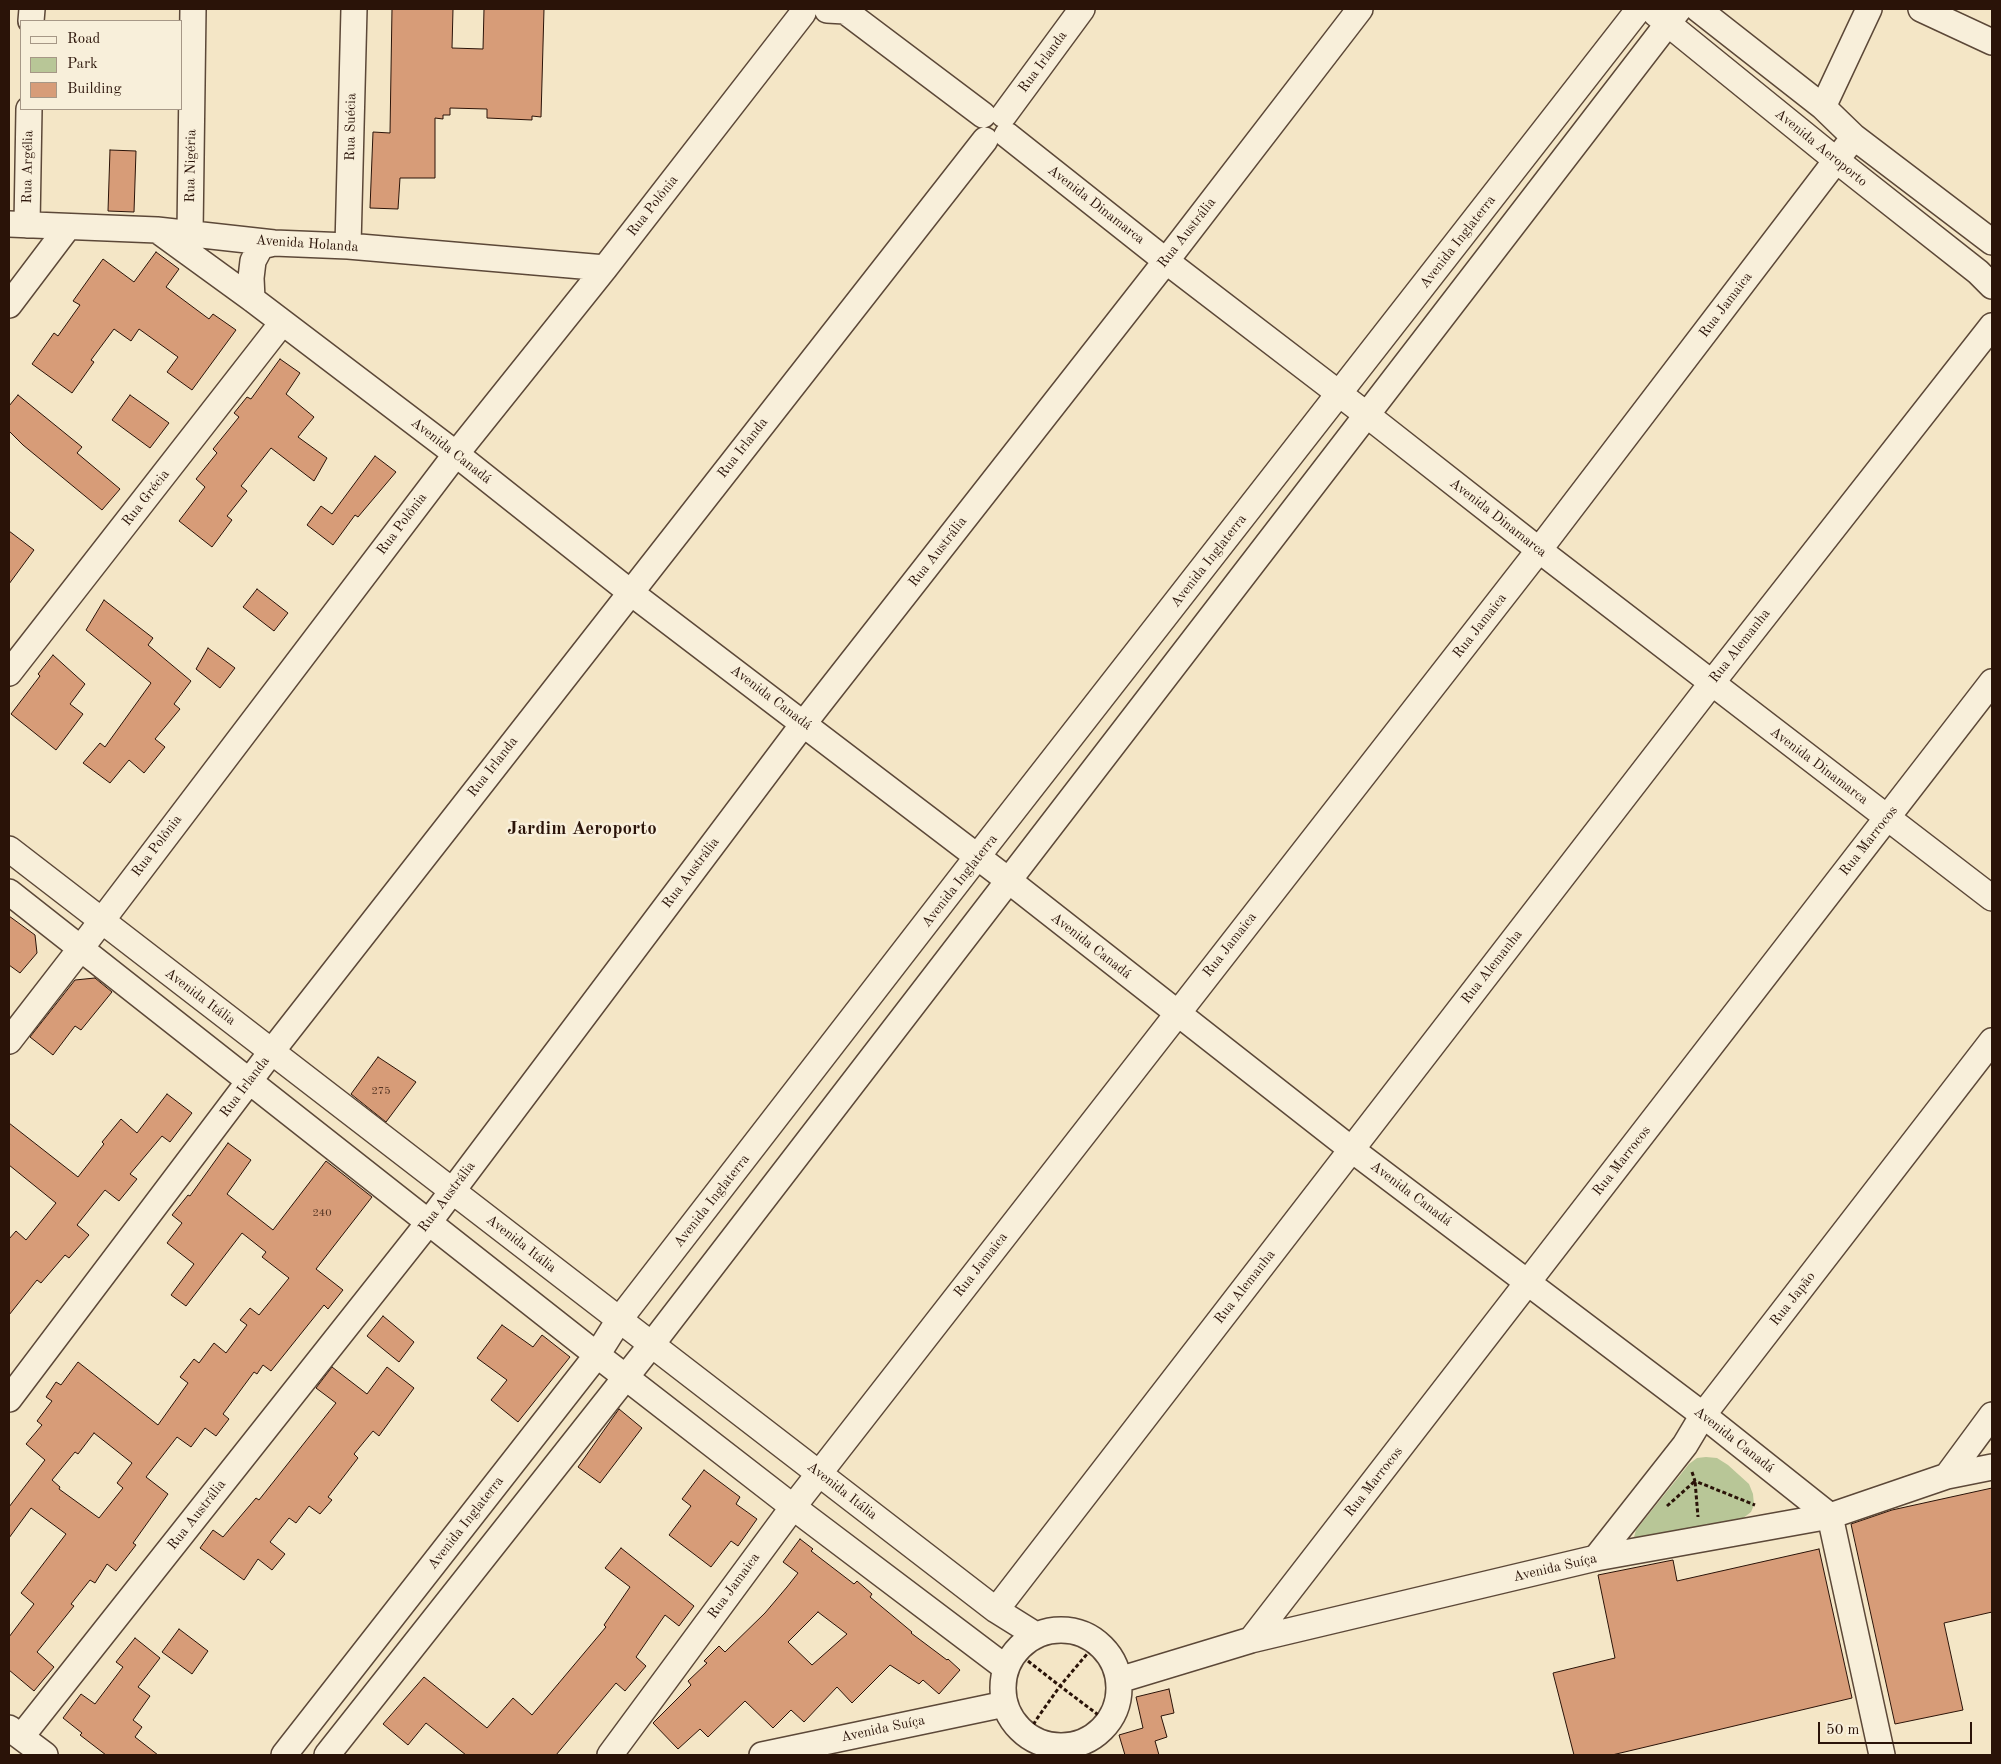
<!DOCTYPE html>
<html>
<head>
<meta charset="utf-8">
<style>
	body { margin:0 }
	#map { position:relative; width:2001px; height:1764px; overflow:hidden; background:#f4e6c6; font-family:"Old Standard TT",serif }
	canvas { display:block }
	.frame { position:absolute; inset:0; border:10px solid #2a1308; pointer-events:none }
	.legend { position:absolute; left:20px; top:20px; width:162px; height:90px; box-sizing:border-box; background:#f8efda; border:1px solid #a69786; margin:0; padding:6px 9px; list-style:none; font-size:15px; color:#2a1308 }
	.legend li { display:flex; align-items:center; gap:10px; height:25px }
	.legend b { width:25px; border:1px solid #a69786 }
	.scale { position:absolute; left:1818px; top:1722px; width:154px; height:22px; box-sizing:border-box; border:2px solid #2a1308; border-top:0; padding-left:6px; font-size:15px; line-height:18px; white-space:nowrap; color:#2a1308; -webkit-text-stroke:4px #f8efda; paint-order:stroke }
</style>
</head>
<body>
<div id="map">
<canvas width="2001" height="1764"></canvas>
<div class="frame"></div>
<ul class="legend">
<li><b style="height:6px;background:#f8efda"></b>Road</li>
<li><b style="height:14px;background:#b8c697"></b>Park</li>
<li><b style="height:14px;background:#d79c78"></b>Building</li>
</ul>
<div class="scale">50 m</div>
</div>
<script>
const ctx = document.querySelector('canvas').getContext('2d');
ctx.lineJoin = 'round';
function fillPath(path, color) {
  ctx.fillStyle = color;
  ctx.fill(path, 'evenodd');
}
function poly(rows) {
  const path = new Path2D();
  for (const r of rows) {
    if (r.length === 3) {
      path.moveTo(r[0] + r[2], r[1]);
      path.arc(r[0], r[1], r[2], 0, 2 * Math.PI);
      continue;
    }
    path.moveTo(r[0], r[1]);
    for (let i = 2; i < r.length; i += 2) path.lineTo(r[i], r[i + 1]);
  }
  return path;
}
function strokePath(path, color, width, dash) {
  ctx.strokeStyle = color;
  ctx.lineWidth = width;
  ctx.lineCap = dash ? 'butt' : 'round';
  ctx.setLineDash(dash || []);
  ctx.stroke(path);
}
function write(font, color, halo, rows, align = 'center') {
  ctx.font = font + ' "Old Standard TT",serif';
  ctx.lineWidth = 5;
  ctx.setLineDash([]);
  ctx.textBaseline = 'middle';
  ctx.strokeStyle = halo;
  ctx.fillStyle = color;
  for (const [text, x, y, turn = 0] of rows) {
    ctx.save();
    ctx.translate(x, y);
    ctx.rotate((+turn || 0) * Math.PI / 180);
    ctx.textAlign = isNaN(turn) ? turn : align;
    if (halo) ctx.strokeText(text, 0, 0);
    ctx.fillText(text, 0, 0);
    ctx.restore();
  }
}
const green = poly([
	[1706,1457,1717,1458,1728,1465,1749,1484,1753,1494,1754,1505,1751,1512,1742,1519,1639,1542,1634,1537,1636,1530,1689,1464,1697,1458]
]);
const building = poly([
	[392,9,453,9,452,48,483,49,484,9,544,9,541,117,532,116,532,120,487,118,487,109,450,108,450,115,443,115,443,119,435,118,435,178,400,178,398,209,370,208,373,132,390,133,392,9],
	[110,150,136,151,134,212,108,211,110,150],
	[156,252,179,269,166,287,209,319,213,314,236,330,192,390,167,372,178,357,139,329,131,341,114,329,91,360,94,362,72,393,32,364,54,333,58,336,80,305,73,301,103,259,134,282,156,252],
	[280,359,300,373,286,394,314,417,298,437,327,458,314,481,271,448,241,486,247,491,227,516,232,520,212,547,179,521,205,487,196,479,217,453,213,449,239,417,234,413,247,397,251,399,280,359],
	[18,395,82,447,77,453,120,489,102,510,23,445,9,431,9,406,18,395],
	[130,395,169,423,150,448,112,420,130,395],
	[375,456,396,472,358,517,355,515,333,545,307,525,321,506,332,514,375,456],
	[9,531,34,550,9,584,9,531],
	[257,589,288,613,274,631,243,607,257,589],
	[104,600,153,638,148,645,191,681,174,704,180,709,155,739,165,747,144,773,129,760,110,783,83,763,100,743,105,747,151,683,86,630,104,600],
	[208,648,235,668,220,688,196,669,208,648],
	[53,655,85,684,70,704,83,714,56,750,11,714,40,676,38,674,53,655],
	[9,916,35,935,37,953,20,973,9,965,9,916],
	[95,978,112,992,81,1030,75,1026,53,1055,30,1037,75,980,95,978],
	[378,1057,416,1082,386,1122,351,1094,378,1057],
	[167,1094,192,1113,170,1142,162,1136,130,1174,137,1179,119,1201,105,1190,77,1225,89,1235,69,1258,65,1255,41,1283,37,1280,9,1315,9,1239,16,1231,26,1240,56,1203,9,1165,9,1123,78,1177,104,1144,102,1142,121,1119,137,1133,167,1094],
	[228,1143,251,1160,227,1194,273,1230,326,1161,372,1197,316,1269,343,1290,328,1309,324,1305,271,1371,263,1365,257,1374,254,1372,223,1414,229,1419,216,1436,205,1428,191,1447,177,1437,146,1477,168,1494,133,1543,136,1545,116,1571,107,1564,95,1583,90,1580,71,1604,74,1606,37,1652,54,1667,34,1691,9,1670,9,1637,34,1604,21,1593,66,1534,31,1508,9,1538,9,1507,45,1460,26,1444,42,1425,37,1421,52,1401,46,1397,56,1382,61,1385,78,1362,158,1425,188,1383,180,1377,194,1359,199,1363,214,1343,226,1353,247,1325,240,1320,250,1308,259,1315,289,1278,262,1257,266,1252,242,1233,186,1306,171,1295,194,1264,167,1243,182,1223,172,1215,188,1195,190,1196,228,1143],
	[94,1433,132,1463,117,1483,123,1488,99,1518,59,1489,60,1487,52,1480,75,1452,78,1454,94,1433],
	[383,1316,414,1342,399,1362,367,1336,383,1316],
	[502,1325,533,1347,542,1335,570,1357,518,1422,491,1400,507,1380,477,1358,502,1325],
	[332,1367,367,1394,387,1367,414,1388,379,1436,373,1431,354,1454,358,1458,328,1497,332,1500,320,1514,309,1506,296,1523,289,1518,270,1542,285,1554,272,1570,258,1559,244,1580,200,1548,213,1530,223,1537,256,1498,259,1500,336,1403,316,1388,332,1367],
	[619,1409,642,1428,600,1483,578,1467,619,1409],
	[704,1470,740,1497,736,1504,757,1519,738,1546,731,1541,711,1567,669,1535,691,1506,682,1499,704,1470],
	[1992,1488,1992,1612,1944,1623,1963,1710,1895,1724,1851,1524,1892,1510,1992,1488],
	[800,1539,813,1549,811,1551,854,1584,857,1581,872,1594,870,1597,912,1632,911,1633,947,1660,948,1659,960,1670,939,1694,923,1680,919,1684,890,1665,852,1703,837,1687,804,1722,791,1710,773,1728,745,1701,708,1737,700,1729,678,1749,653,1723,691,1685,688,1681,707,1663,704,1661,719,1646,725,1652,765,1613,787,1587,798,1573,783,1562,800,1539],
	[818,1612,847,1634,812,1665,788,1642,818,1612],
	[621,1548,694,1606,679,1626,665,1615,636,1657,646,1666,625,1691,616,1683,556,1755,466,1755,426,1723,408,1745,383,1724,424,1677,487,1728,513,1698,532,1715,606,1627,604,1625,630,1587,605,1568,621,1548],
	[1819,1549,1852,1698,1612,1755,1574,1755,1553,1673,1615,1658,1598,1575,1673,1560,1677,1581,1819,1549],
	[179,1629,208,1651,192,1674,162,1652,179,1629],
	[135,1638,160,1658,138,1687,150,1696,133,1720,142,1727,135,1737,158,1755,106,1755,80,1735,82,1733,63,1718,81,1694,95,1704,123,1667,116,1662,135,1638],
	[1169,1689,1174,1713,1161,1716,1167,1737,1155,1741,1159,1755,1125,1755,1119,1735,1143,1728,1136,1697,1169,1689]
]);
const path = poly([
	[1692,1472,1695,1481,1755,1505],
	[1667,1506,1695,1481,1698,1517],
	[1028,1661,1060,1686,1087,1654,1099,1644],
	[1027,1736,1036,1720,1060,1686,1109,1723]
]);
const minor = poly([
	[1698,9,1823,107,1854,137,1992,242],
	[1921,9,1992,42],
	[827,10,845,11,983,115],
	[1656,14,1836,160,1978,272,1992,286],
	[31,21,32,9],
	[1823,107,1869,9],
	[1004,115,1082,9],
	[1007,135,1166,261,1367,415,1539,550,1992,898],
	[9,224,157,230,274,243,348,246,605,268],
	[27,225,29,109],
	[157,230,252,299,456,454,630,592,1008,880,1351,1149,1703,1415,1830,1516,1882,1755],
	[190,233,193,9],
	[348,246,354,9],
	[252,299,251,278,253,261,261,246,274,243],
	[9,305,68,227],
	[9,673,282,323],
	[9,849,996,1610,1036,1635],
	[9,892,597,1355,793,1507,1006,1668],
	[9,1041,81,948,456,454,605,268,803,13],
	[9,1399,272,1051,985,140],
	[1947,1476,1992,1415],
	[1596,1558,1685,1445,1703,1415,1992,1041],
	[996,1610,1711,684,1992,326],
	[1061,1688,58],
	[1251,1640,1992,682],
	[1119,1680,1251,1640,1596,1558,1830,1516,1947,1476,1992,1467],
	[9,1728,45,1755],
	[21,1737,429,1222,804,723,1166,261,1360,9],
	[284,1755,597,1355,619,1320,977,857,1639,9],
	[327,1755,652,1344,1679,9],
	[610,1755,793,1507,1539,550,1854,137],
	[762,1755,1005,1704]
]);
const numberNames = [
	["275",381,1091],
	["240",322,1213]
];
const streetNames = [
	["Rua Irlanda",1043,62,-54],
	["Rua Suécia",351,127,-89],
	["Avenida Aeroporto",1821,148,39],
	["Rua Nigéria",191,166,-89],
	["Rua Argélia",28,167,-89],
	["Avenida Dinamarca",1096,205,38],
	["Rua Polônia",653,206,-52],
	["Rua Austrália",1187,233,-52],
	["Avenida Inglaterra",1458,242,-52],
	["Avenida Holanda",307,244,4],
	["Rua Jamaica",1726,305,-53],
	["Rua Irlanda",743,448,-52],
	["Avenida Canadá",451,451,38],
	["Rua Grécia",146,498,-52],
	["Avenida Dinamarca",1498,518,38],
	["Rua Polônia",402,524,-53],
	["Rua Austrália",938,552,-52],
	["Avenida Inglaterra",1209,561,-52],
	["Rua Jamaica",1480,626,-52],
	["Rua Alemanha",1740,646,-52],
	["Avenida Canadá",771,698,37],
	["Avenida Dinamarca",1819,766,37],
	["Rua Irlanda",493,767,-52],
	["Rua Marrocos",1869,841,-52],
	["Rua Polônia",157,846,-53],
	["Rua Austrália",691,873,-53],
	["Avenida Inglaterra",960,881,-52],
	["Rua Jamaica",1230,945,-52],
	["Avenida Canadá",1091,946,38],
	["Rua Alemanha",1492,967,-52],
	["Avenida Itália",200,997,37],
	["Rua Irlanda",245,1087,-53],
	["Rua Marrocos",1622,1161,-52],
	["Avenida Canadá",1411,1194,37],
	["Rua Austrália",447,1197,-53],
	["Avenida Inglaterra",712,1201,-52],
	["Avenida Itália",521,1244,38],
	["Rua Jamaica",981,1265,-52],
	["Rua Alemanha",1245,1287,-52],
	["Rua Japão",1793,1299,-52],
	["Avenida Canadá",1734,1440,38],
	["Rua Marrocos",1374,1482,-52],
	["Avenida Itália",842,1491,38],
	["Rua Austrália",197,1515,-52],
	["Avenida Inglaterra",466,1523,-52],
	["Avenida Suíça",1555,1568,-13],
	["Rua Jamaica",734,1586,-54],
	["Avenida Suíça",883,1729,-12]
];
const districtNames = [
	["Jardim Aeroporto",582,829]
];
fillPath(green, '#b8c697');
fillPath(building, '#d79c78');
strokePath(building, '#2a1308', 1);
strokePath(minor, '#5c4838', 28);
strokePath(path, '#2a1308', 3, [4, 2.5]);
strokePath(minor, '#f8efda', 25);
write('11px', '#553524', null, numberNames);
write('14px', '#2a1308', '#f8efda', streetNames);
write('bold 19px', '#2a1308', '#f8efda', districtNames);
</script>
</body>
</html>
